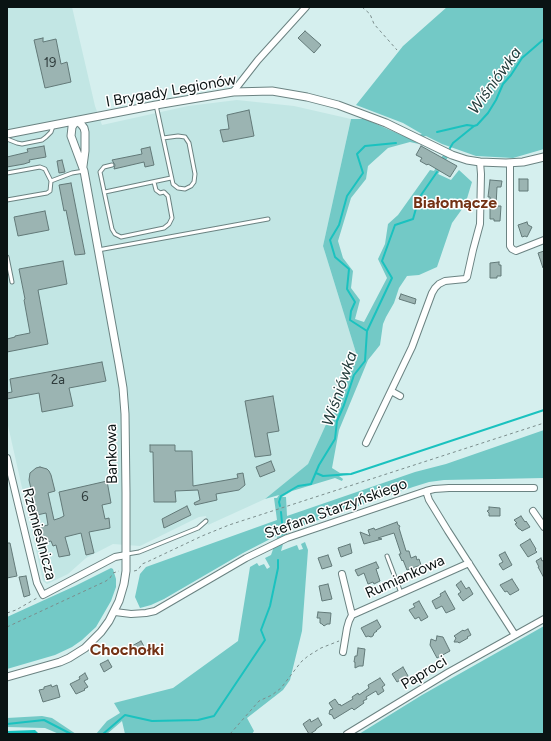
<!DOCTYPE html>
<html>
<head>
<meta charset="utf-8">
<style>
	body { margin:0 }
	#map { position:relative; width:551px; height:741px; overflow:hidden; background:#d5efee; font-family:Figtree,sans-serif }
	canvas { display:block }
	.frame { position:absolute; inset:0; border:8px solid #0a1313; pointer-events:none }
</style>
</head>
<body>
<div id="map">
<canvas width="551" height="741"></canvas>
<div class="frame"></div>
</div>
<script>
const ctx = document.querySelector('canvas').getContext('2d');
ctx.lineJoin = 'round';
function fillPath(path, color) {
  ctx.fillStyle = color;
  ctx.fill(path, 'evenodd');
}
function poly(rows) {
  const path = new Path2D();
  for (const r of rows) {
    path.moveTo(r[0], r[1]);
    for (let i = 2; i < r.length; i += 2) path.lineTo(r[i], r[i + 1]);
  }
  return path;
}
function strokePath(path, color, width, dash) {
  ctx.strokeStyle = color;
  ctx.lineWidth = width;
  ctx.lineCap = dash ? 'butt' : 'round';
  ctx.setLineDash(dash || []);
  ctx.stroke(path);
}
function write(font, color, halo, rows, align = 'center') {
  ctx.font = font + ' Figtree,sans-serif';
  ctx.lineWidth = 3;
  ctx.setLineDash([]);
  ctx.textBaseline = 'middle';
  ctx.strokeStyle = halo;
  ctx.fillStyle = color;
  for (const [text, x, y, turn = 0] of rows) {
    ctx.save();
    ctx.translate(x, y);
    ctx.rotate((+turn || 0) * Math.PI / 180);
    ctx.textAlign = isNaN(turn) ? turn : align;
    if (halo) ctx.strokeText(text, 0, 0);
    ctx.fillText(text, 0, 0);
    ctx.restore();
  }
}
const built = poly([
	[7,7,72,7,95,106,102,125,188,106,237,100,294,106,351,119,323,246,357,356,308,464,265,499,208,525,206,516,199,517,140,546,113,544,86,558,68,574,47,584,43,581,7,421]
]);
const green = poly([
	[447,7,544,7,544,149,513,158,476,156,442,144,426,136,412,140,419,144,410,142,388,148,368,166,366,179,351,198,338,241,343,258,353,271,351,288,360,300,355,319,364,322,387,278,378,259,385,244,388,224,398,215,430,170,434,171,447,148,452,150,438,174,451,180,459,170,472,182,465,205,452,223,437,267,419,275,407,276,399,288,394,303,386,317,383,324,380,345,368,360,339,430,332,468,340,473,351,473,339,476,343,479,342,481,335,478,292,491,282,497,286,497,287,516,415,472,446,464,544,430,544,478,444,480,429,482,413,487,287,531,287,538,283,544,281,551,297,545,299,550,303,549,301,544,305,542,308,550,302,631,290,680,283,690,247,718,254,731,252,734,125,734,122,721,107,734,92,734,96,734,107,721,120,713,114,703,173,688,238,641,250,567,257,563,259,566,264,564,267,569,270,567,265,558,271,555,278,535,243,553,164,599,151,605,140,608,135,597,140,574,146,567,277,520,274,498,277,498,279,495,265,499,308,464,357,356,323,246,351,119,365,119,408,138,422,134,403,123,356,105,403,46],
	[111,568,113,569,116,579,116,587,111,601,96,627,82,640,72,647,55,655,7,669,7,617,75,586],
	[544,626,544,734,359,734,422,695],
	[42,716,52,718,76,734,59,734,45,728,7,727,7,718]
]);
const water = poly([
	[35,730,39,734,7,734,7,731]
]);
const stream = poly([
	[437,132,467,125,474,126,477,125,488,113,496,100,503,84,511,75,522,58,544,39],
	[450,148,453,143,474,126],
	[367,331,392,278,382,261,395,225,413,219,419,198,437,172],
	[316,473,323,476,351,474,544,410],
	[280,506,279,502,281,496,298,486,311,484,319,465,335,439,337,421,344,405,354,375,365,361,367,331,350,320,351,311,355,302,347,289,349,269,335,257,330,240,339,225,347,196,363,173,357,154,365,146,396,143],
	[281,512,282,523],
	[7,724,44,720,71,734],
	[103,734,125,715,152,721,198,720,214,716,265,640,261,630,270,606,278,568,278,560]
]);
const building = poly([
	[305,31,321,45,314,53,298,38,305,31],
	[43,38,43,42,56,39,61,64,67,62,71,82,45,88,34,40,43,38],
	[249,110,254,136,223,142,220,130,229,129,227,115,249,110],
	[44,146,46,157,29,160,30,162,24,164,7,167,7,157,28,152,27,149,44,146],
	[421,146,457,166,450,177,428,164,427,165,420,161,422,158,416,155,421,146],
	[150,147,154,165,145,167,144,162,114,169,115,165,112,160,142,154,141,149,150,147],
	[62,160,65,172,59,173,57,161,62,160],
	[519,179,528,179,528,191,519,191,519,179],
	[490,180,502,181,501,187,497,187,496,206,501,206,500,221,494,221,494,219,490,219,490,197,488,197,490,180],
	[71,183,85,254,75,255,66,210,64,211,59,185,71,183],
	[45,211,49,230,18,236,14,217,45,211],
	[527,222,528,225,532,227,527,237,525,236,522,237,518,225,527,222],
	[544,251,544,268,543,268,538,253,544,251],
	[63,261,67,284,38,290,48,344,7,352,7,339,15,337,15,336,30,333,24,300,25,299,19,269,63,261],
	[499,262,499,265,501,265,501,276,497,276,497,278,490,278,490,263,499,262],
	[401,294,416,299,415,304,399,299,401,294],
	[102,362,106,381,69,388,73,406,42,412,39,393,7,399,7,393,12,392,10,379,102,362],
	[273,396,279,431,267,433,271,455,255,457,245,401,273,396],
	[150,445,175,445,175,451,192,451,193,486,238,478,237,474,243,473,245,485,239,490,216,494,217,500,195,505,194,503,200,500,198,490,175,491,176,502,154,502,153,452,150,452,150,445],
	[271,461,275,471,260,477,256,467,271,461],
	[40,467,47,469,49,471,51,475,55,491,48,493,54,520,60,518,64,516,59,492,107,481,111,503,102,505,105,519,109,518,110,528,89,532,94,553,86,555,81,533,65,537,70,555,59,557,56,545,53,546,51,541,39,544,35,528,48,525,46,513,37,515,29,480,30,473,36,468,40,467],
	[187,506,191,515,164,528,162,519,187,506],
	[489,507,500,508,500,516,489,516,489,513,487,511,489,510,489,507],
	[521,516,525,522,526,521,530,527,522,531,520,529,519,529,515,524,517,523,514,520,521,516],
	[397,522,398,525,400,526,399,528,406,551,409,551,411,558,416,556,417,560,419,559,421,565,407,570,403,560,402,561,399,554,401,554,394,533,378,538,382,539,364,544,360,532,370,536,368,530,374,528,375,530,397,522],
	[530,539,536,549,535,550,537,552,528,557,520,545,530,539],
	[7,543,10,543,17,576,7,578,7,543],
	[350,544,352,553,341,557,338,548,350,544],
	[505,552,512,565,503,570,499,564,503,562,499,555,505,552],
	[328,555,332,566,322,569,318,558,328,555],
	[541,558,542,561,544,560,544,578,538,567,539,567,536,561,541,558],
	[376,562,379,568,376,569,380,581,374,584,373,582,368,584,364,573,358,576,355,570,376,562],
	[26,576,30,595,24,597,19,577,26,576],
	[512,579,519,590,510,595,507,591,505,592,500,585,512,579],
	[461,581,466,589,469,587,473,594,463,601,458,594,461,592,456,585,461,581],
	[328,584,332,599,322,601,319,586,328,584],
	[445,591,455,609,446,613,442,606,436,609,432,601,441,596,440,594,445,591],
	[419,601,428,617,421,621,419,617,415,619,409,610,415,607,413,604,419,601],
	[318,612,331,613,330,624,327,624,324,626,322,624,320,623,320,618,317,618,318,612],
	[377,620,381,627,376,631,377,631,374,633,373,636,371,637,368,636,366,637,361,628,377,620],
	[468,629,471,635,467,637,468,638,459,643,458,642,454,642,456,638,454,636,463,630,464,631,468,629],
	[437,636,443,637,450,651,437,658,430,645,431,639,436,641,437,636],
	[141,641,146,650,138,655,132,646,141,641],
	[358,648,365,649,363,666,359,666,355,668,355,662,354,662,355,656,357,656,358,648],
	[108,660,112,667,104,672,100,664,108,660],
	[403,667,408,676,397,682,392,674,403,667],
	[85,673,88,679,84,681,88,687,84,689,85,690,76,694,70,684,80,679,79,677,85,673],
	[380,678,385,685,382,687,384,691,378,695,376,691,366,697,367,699,363,701,364,703,354,710,352,708,334,719,332,715,329,714,330,710,333,709,329,703,335,699,339,705,340,704,341,706,353,699,352,697,358,693,359,695,369,688,368,685,380,678],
	[51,685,52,687,57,685,60,697,43,702,39,690,44,689,44,687,51,685],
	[318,718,322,725,316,729,316,730,310,734,309,734,303,724,310,719,311,722,318,718]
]);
const path = poly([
	[362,7,370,14,374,24,397,50],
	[134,571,138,570,142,564,147,562,202,536,229,525,544,423],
	[7,613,16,610,37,598],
	[7,627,106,581,110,578,113,573,119,571],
	[230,734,259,701,272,695,281,688,301,662,308,656,321,648,339,641]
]);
const service = poly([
	[156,105,173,184,178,188,185,189,191,186,194,182,195,174,189,143,185,137,178,136,163,138],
	[7,139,17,143,22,144,42,140,46,137,51,132,53,126],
	[112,165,104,167,100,172,112,229,115,234,121,237,164,228,169,224,172,218,168,196,164,192,160,193,156,190,154,182],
	[7,173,40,167,45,169,51,181,72,173,84,171],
	[105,192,171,178],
	[7,200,47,193,50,191,51,181],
	[98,250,268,219],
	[7,257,12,282],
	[127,554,139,552,198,528,206,521],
	[387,556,401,593]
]);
const minor = poly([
	[233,92,258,60,306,7],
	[510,163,510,246,512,249,516,251,544,240],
	[391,391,400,396],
	[366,443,412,347,432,293,435,288,439,284,445,281,465,279,467,277,473,250,480,224,481,174,480,162],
	[7,458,37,583,43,595,115,557,126,555],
	[426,491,429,500,448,531,515,635],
	[533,511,544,527],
	[342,574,352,615],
	[115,612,131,614,146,613,155,611,246,558,287,538,426,491,434,489,449,488,534,488],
	[343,652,347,628,349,621,352,615,469,563],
	[347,734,449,672,544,619]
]);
const tertiary = poly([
	[7,134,156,105,233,92,272,91,307,97,338,105,386,123,452,155,467,160,480,162,506,163,523,162,544,157],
	[7,677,60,662,69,658,85,648,101,632,109,621,119,601,124,584,126,571,126,493,125,414,123,388,119,364,84,171,71,136,72,127,76,121,81,124,84,128,85,132,85,151,83,166]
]);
const numberNames = [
	["19",50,63],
	["2a",58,380],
	["6",85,497]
];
const streetNames = [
	["I Brygady Legionów",171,91,-10],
	["Bankowa",112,454,-91],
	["Stefana Starzyńskiego",336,509,-20],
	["Rzemieślnicza",39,534,75],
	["Rumiankowa",405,577,-24],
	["Paproci",424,673,-31]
];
const waterNames = [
	["Wiśniówka",495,81,-54],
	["Wiśniówka",340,389,-71]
];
const neighbourhoodNames = [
	["Białomącze",455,203],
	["Chochołki",127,650]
];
fillPath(built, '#c2e6e4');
fillPath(green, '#73c9c6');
fillPath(water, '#1ac2bf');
strokePath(stream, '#1ac2bf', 2);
fillPath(building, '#9bb4b2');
strokePath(building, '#637a79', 1);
strokePath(service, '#6b8382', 5);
strokePath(minor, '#6b8382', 8);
strokePath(tertiary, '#6b8382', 9);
strokePath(path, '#7b8d8c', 1, [3, 3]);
strokePath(service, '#fff', 3);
strokePath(minor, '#fff', 6);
strokePath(tertiary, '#fff', 7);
write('13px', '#2e3b3b', null, numberNames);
write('15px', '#0a1313', '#fff', streetNames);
write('italic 16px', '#243d3c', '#fff', waterNames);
write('bold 16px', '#733215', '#fff', neighbourhoodNames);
</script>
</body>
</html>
